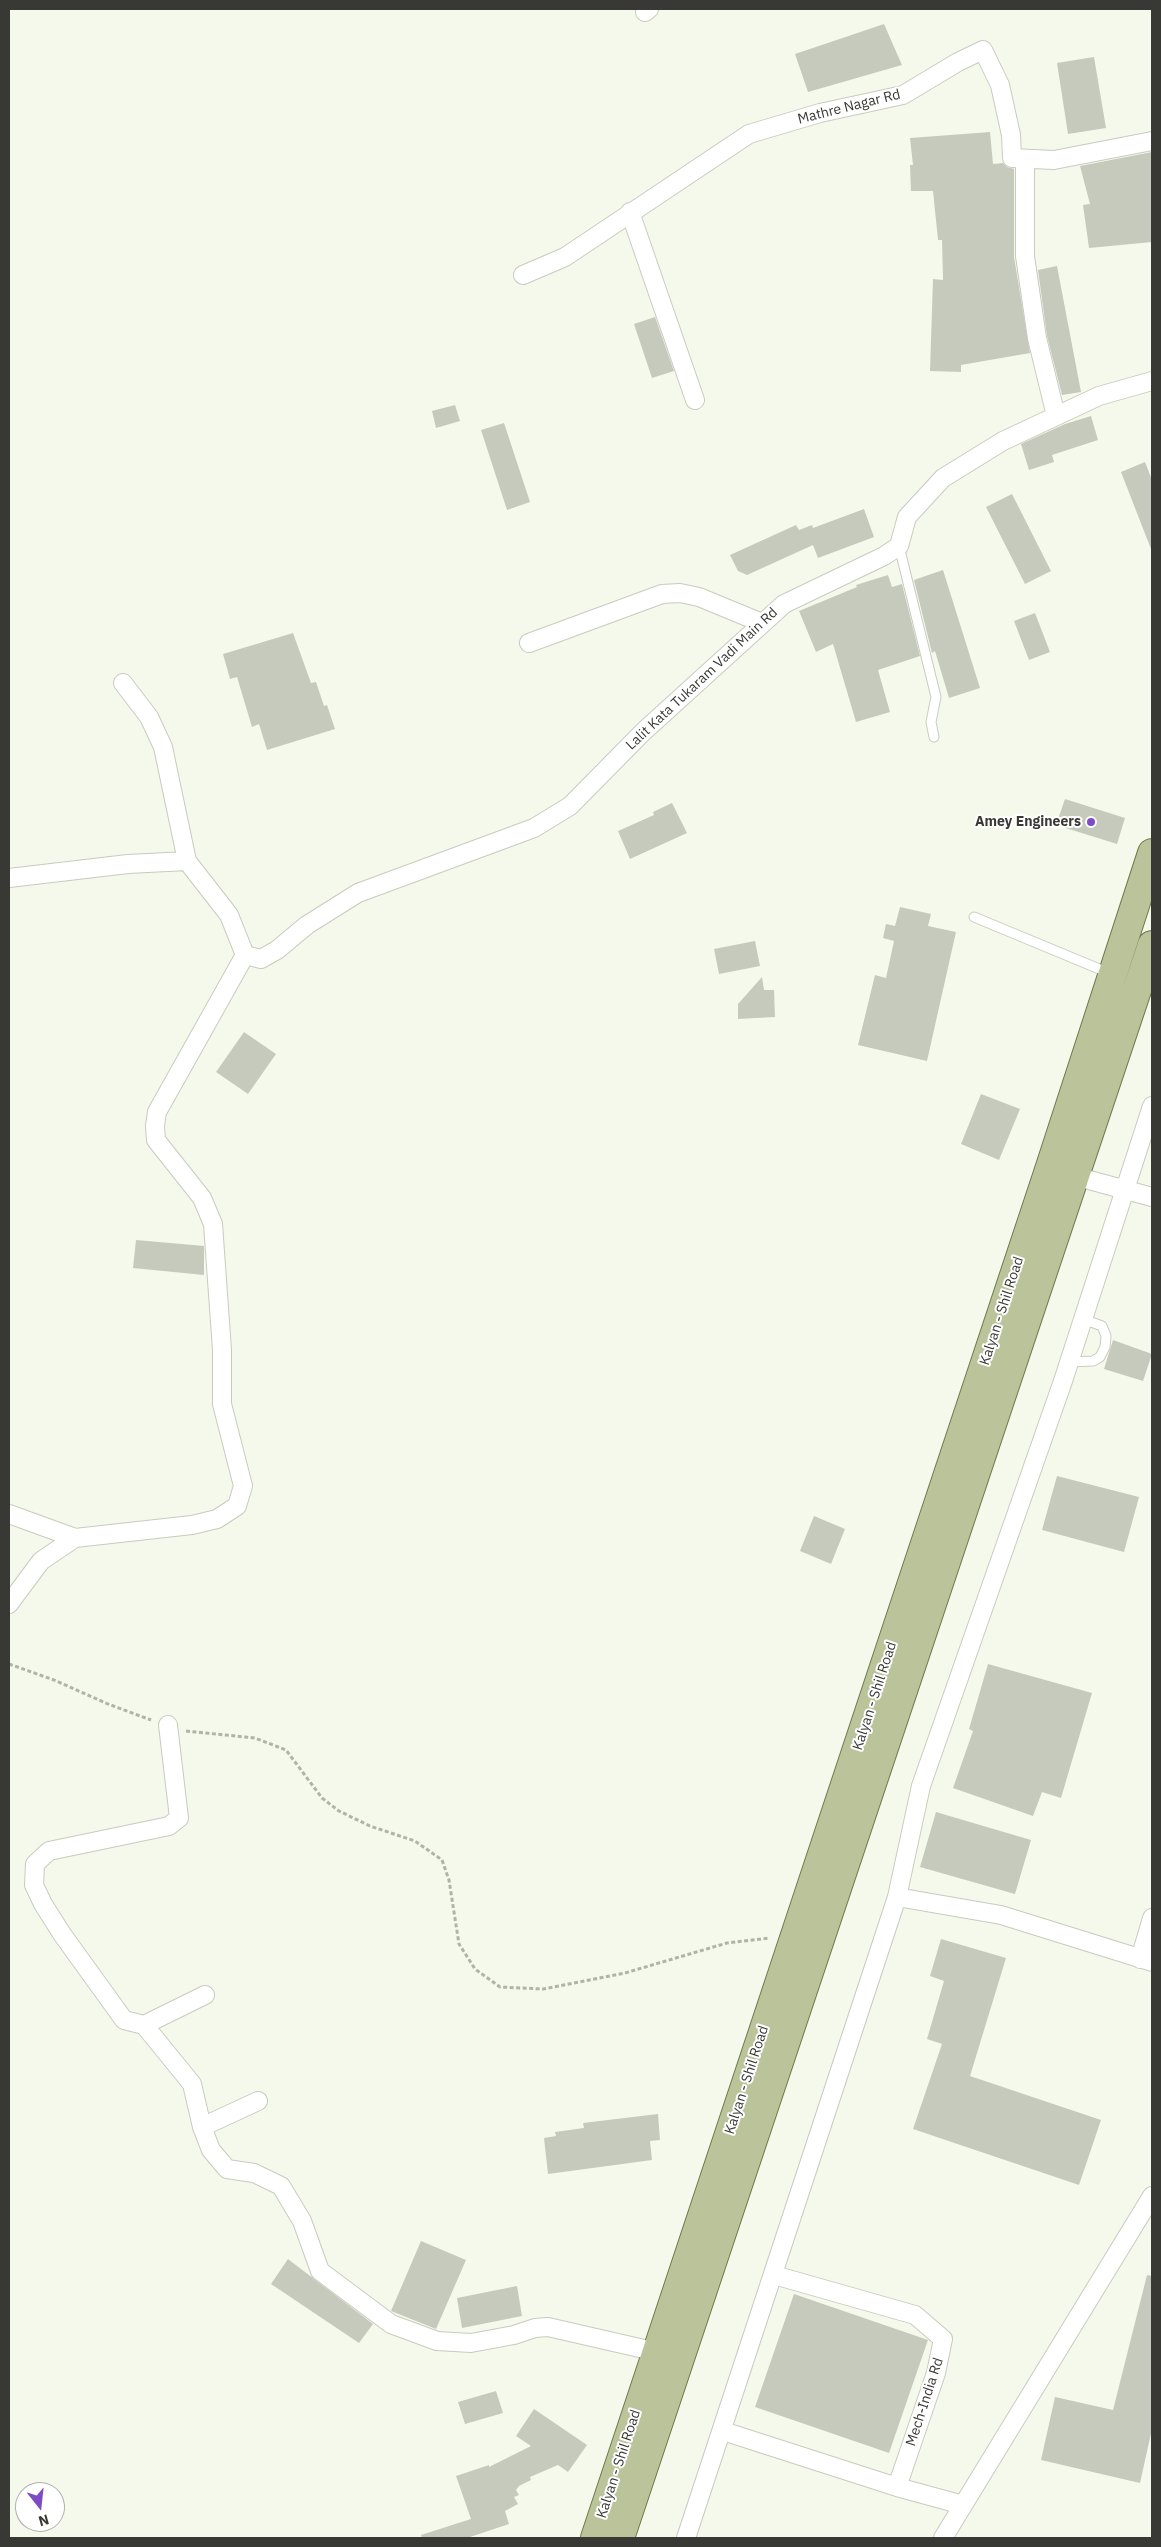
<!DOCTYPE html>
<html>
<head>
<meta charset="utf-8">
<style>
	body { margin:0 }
	#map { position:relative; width:1161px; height:2547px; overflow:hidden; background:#f5f9eb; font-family:"IBM Plex Sans",sans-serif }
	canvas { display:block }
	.frame { position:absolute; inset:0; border:10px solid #383934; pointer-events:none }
	.north { position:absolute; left:15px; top:2482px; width:50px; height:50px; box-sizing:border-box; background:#fff; border:1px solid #afb0ae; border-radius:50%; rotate:164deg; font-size:14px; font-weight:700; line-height:20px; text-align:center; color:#383934 }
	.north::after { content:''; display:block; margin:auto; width:18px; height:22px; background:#7d4cc4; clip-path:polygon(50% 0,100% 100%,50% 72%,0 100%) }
</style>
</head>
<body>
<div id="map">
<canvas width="1161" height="2547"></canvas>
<div class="frame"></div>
<div class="north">N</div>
</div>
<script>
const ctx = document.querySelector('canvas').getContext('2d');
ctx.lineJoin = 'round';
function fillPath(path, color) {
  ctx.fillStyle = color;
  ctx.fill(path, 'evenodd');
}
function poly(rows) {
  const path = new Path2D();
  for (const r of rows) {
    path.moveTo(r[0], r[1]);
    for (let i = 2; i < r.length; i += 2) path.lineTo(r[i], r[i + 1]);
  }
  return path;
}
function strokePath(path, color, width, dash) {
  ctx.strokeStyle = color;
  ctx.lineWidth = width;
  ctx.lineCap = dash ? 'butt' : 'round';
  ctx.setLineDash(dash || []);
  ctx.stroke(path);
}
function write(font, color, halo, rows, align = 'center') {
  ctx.font = font + ' "IBM Plex Sans",sans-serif';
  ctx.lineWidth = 4;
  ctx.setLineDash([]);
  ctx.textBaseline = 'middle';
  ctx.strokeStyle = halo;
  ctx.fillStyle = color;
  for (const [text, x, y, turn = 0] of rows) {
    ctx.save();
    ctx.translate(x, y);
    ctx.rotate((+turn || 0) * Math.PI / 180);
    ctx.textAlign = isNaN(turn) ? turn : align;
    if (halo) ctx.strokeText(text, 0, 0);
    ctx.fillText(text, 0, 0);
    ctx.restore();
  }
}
const building = poly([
	[884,24,902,65,808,92,795,54],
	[1094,57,1106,128,1068,134,1057,63],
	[990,132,993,164,1003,163,1007,167,1014,169,1014,257,1030,353,961,365,961,372,930,371,933,279,943,280,942,240,938,240,933,191,911,191,910,165,913,165,910,138],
	[1152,152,1152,242,1089,248,1083,205,1090,204,1080,166],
	[1057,266,1081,392,1062,395,1047,336,1038,270],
	[655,317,674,371,652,378,634,324],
	[455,405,460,421,436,428,432,411],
	[1091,416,1098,440,1052,455,1054,462,1029,470,1021,444,1065,424],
	[504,423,530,502,507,510,481,430],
	[1145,462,1152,480,1151,549,1121,472],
	[1012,494,1051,571,1025,584,986,507],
	[864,509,874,537,818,558,813,545,747,575,738,571,730,555,796,525,799,530,812,525,813,528],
	[943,570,980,688,949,698,935,651,932,653,914,580],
	[888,575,892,587,902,584,920,656,878,670,890,712,856,722,833,644,816,652,799,611,857,587,856,585],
	[1035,613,1050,652,1029,660,1014,621],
	[293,633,311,683,316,682,324,706,327,705,335,729,267,750,259,724,252,727,237,677,230,679,223,654],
	[1065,799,1125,818,1117,844,1056,825],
	[672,803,687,833,630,859,618,831,654,815,653,812],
	[900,907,931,914,928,926,956,932,927,1061,858,1045,875,975,886,978,894,941,883,938,886,924,895,926],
	[755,941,760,966,719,974,714,949],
	[762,977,764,990,774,990,775,1017,738,1019,738,1004],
	[244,1032,276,1054,248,1094,216,1072],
	[981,1094,1020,1109,999,1160,961,1144],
	[136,1240,204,1246,204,1275,133,1268],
	[1113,1340,1152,1354,1143,1381,1104,1369],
	[1057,1476,1139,1497,1124,1552,1042,1530],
	[814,1516,845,1529,831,1564,800,1551],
	[988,1664,1092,1693,1061,1798,1042,1792,1033,1816,953,1788,973,1731,969,1729],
	[936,1812,1031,1840,1015,1894,920,1867],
	[941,1939,1006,1958,970,2076,1101,2120,1079,2185,913,2129,942,2044,927,2039,944,1981,930,1976],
	[658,2114,660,2140,650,2141,652,2160,548,2174,544,2138,556,2136,555,2132,584,2128,583,2123],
	[421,2241,466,2260,436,2329,391,2311],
	[288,2259,373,2324,359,2343,271,2284],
	[1147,2275,1152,2276,1152,2429,1140,2483,1041,2460,1055,2397,1113,2410],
	[517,2286,522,2316,462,2328,457,2298],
	[794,2294,928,2340,889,2453,755,2407],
	[496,2391,503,2413,465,2424,458,2402],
	[534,2409,587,2445,568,2472,558,2465,530,2477,531,2480,519,2486,516,2490,519,2495,514,2497,518,2504,505,2511,509,2524,467,2538,422,2538,421,2535,471,2519,456,2476,489,2465,489,2467,531,2446,516,2436]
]);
const path = poly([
	[9,1664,54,1680,108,1704,151,1720],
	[186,1731,255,1738,286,1750,322,1798,339,1811,370,1826,415,1841,442,1860,449,1880,459,1944,475,1969,500,1987,543,1989,625,1973,727,1943,770,1938]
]);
const service = poly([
	[899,546,936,697,931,722,934,737],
	[974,917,1109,973],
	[1069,1362,1093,1361,1100,1357,1105,1347,1106,1336,1102,1326,1083,1319]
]);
const minor = poly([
	[645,12,649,9],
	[1025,159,1025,256,1037,338,1056,416],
	[630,212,695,400],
	[523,275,565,257,749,134,820,113,903,95,958,62,983,50,1000,85,1011,135,1012,158,1054,160,1152,141],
	[529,643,662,594,680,593,699,597,762,623],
	[123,683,149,717,163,747,187,861,229,915,245,955,261,959,277,950,307,925,358,893,534,828,570,806,643,732,784,604,884,556,899,546,907,517,943,478,1003,441,1099,396,1152,381],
	[9,878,128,864,187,861],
	[1067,1174,1152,1197],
	[9,1514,75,1538],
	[9,1604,41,1561,75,1538,192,1525,217,1519,237,1506,243,1486,222,1404,222,1350,213,1224,202,1198,156,1140,155,1126,157,1112,245,955],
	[168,1725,179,1818,169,1826,49,1851,35,1864,34,1885,43,1904,62,1934,124,2020,144,2025,192,2084,202,2127,211,2150,227,2169,254,2173,281,2186,302,2221,320,2271,391,2324,437,2341,471,2343,514,2335,535,2328,548,2327,657,2352],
	[897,1897,1001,1915,1152,1962],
	[1140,1959,1152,1918],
	[144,2025,205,1995],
	[202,2127,258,2101],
	[774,2275,915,2315,943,2339,936,2373,897,2487,963,2505],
	[723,2431,897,2487],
	[686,2538,897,1897,921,1786,1063,1381,1152,1106],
	[943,2538,1152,2196]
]);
const primary = poly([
	[595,2538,1050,1167,1152,853],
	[620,2538,1152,945]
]);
const markers = [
	[1091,822,5,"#7d4cc4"]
];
const streetNames = [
	["Mathre Nagar Rd",849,107,-14],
	["Lalit Kata Tukaram Vadi Main Rd",702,679,-43],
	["Kalyan - Shil Road",1002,1311,-72],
	["Kalyan - Shil Road",875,1696,-72],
	["Kalyan - Shil Road",747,2080,-72],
	["Mech-India Rd",925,2402,-72],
	["Kalyan - Shil Road",619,2464,-72]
];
const poiNames = [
	["Amey Engineers",1081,822]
];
fillPath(building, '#c6cabd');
strokePath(service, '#c8cbbe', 11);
strokePath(minor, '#c8cbbe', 20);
strokePath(primary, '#6f794a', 30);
strokePath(path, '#b0b3a8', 3, [4, 2.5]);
strokePath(service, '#fff', 9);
strokePath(minor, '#fff', 18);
strokePath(primary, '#bbc39a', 28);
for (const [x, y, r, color] of markers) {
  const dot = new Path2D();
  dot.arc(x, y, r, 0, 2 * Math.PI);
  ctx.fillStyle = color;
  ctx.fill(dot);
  strokePath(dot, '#fff', 2);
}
write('14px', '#383934', '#fff', streetNames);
write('bold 14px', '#383934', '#fff', poiNames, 'right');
</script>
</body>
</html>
